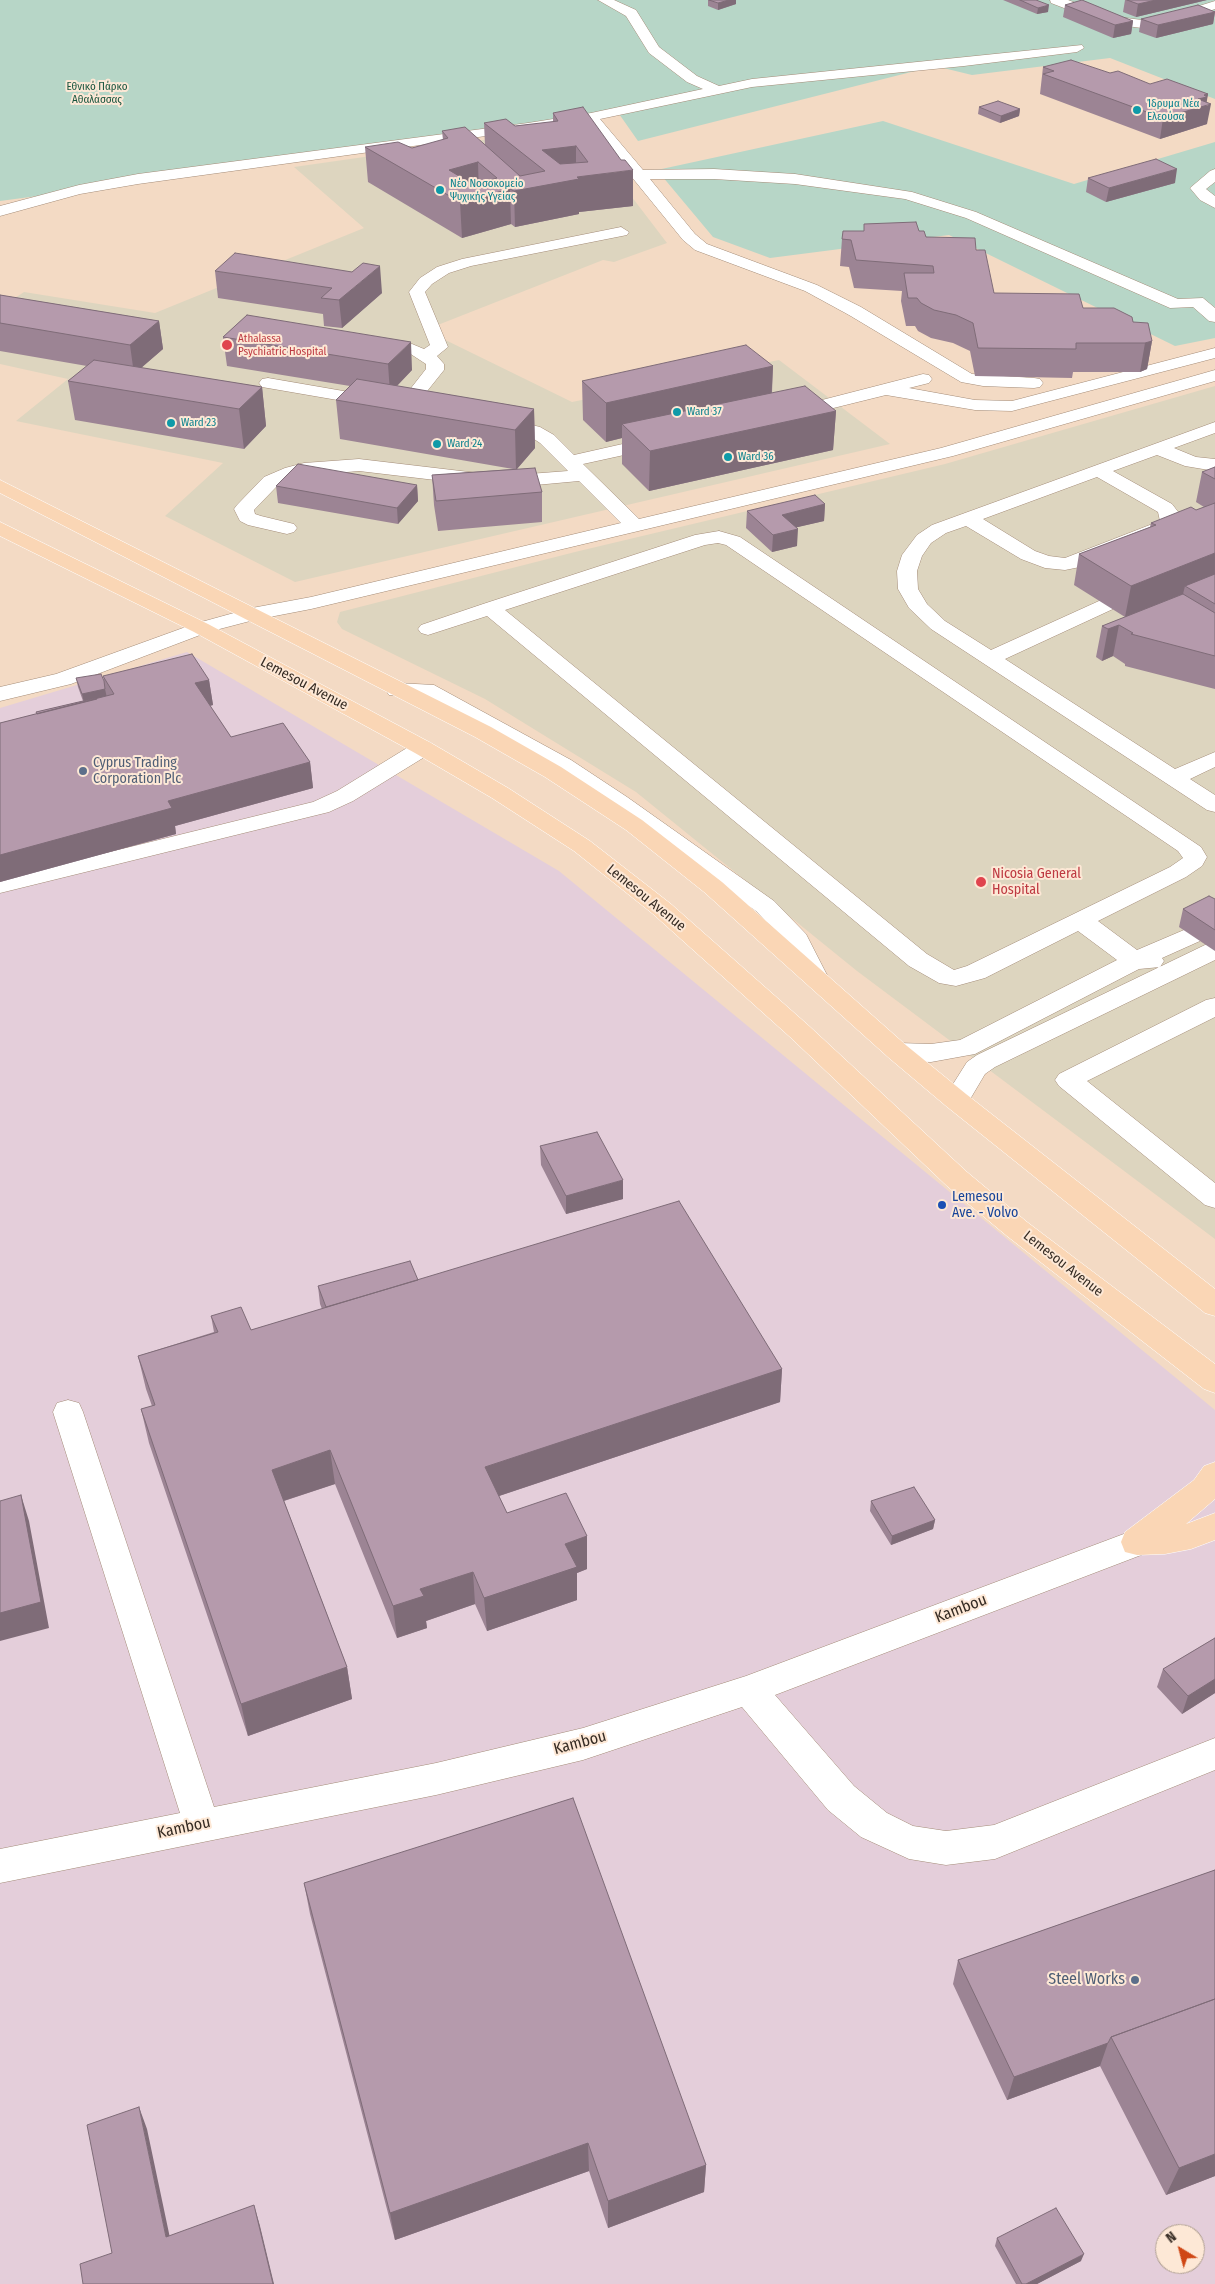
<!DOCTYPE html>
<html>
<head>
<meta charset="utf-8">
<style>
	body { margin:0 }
	#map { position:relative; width:1215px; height:2284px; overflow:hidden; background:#f3dac4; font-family:"Fira Sans Condensed",sans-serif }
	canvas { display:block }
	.north { position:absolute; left:1155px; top:2224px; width:50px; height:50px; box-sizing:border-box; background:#fde8d6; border:1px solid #ad9d8f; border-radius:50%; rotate:323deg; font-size:14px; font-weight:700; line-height:20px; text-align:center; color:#362c24 }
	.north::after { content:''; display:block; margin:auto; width:18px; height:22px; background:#cf4715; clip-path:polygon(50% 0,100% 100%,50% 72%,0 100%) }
</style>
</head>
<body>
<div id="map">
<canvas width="1215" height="2284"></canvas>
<div class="north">N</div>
</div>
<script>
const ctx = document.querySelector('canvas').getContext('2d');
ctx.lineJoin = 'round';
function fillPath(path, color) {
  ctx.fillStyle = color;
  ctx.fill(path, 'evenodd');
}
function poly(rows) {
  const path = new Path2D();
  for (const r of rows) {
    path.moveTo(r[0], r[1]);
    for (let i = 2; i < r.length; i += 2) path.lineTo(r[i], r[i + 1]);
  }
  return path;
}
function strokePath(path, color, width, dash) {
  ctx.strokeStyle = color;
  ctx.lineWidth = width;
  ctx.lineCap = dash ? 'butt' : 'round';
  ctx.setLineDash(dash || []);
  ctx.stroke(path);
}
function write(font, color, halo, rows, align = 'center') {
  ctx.font = font + ' "Fira Sans Condensed",sans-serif';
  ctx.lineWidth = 4;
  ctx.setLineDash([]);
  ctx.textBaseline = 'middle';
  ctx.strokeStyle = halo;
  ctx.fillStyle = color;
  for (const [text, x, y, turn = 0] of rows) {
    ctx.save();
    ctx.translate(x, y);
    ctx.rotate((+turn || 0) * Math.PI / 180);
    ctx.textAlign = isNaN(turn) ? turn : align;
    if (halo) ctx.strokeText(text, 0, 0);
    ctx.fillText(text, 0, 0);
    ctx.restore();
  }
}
const industrial = poly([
	[187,652,559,871,1215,1410,1215,2284,0,2284,0,708],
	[1165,2234,1195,2234,1195,2264,1165,2264]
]);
const medical = poly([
	[553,130,583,133,667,243,614,262,603,260,425,330,572,402,779,360,890,444,295,582,165,516,223,463,16,421,68,379,0,364,0,308,24,292,155,313,364,228,294,167],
	[1215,386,1215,1239,857,971,636,792,485,699,342,629,337,622,340,612,575,552,945,464]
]);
const green = poly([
	[0,0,1215,0,1215,99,1110,58,972,75,935,66,638,141,617,111,210,173,0,201],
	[883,121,1074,184,1215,142,1215,338,1175,346,949,235,770,258,713,237,657,170]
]);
const minor = poly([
	[598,0,614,0,636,10,659,47,697,76,719,86,752,79,1082,45,1084,48,1077,52,964,66,752,87,600,119,643,170,714,169,795,174,912,192,976,212,1178,299,1203,298,1215,308,1215,322,1209,321,1193,307,1170,308,966,218,905,199,795,184,714,179,650,179,695,234,707,244,817,285,861,307,972,374,1034,378,1040,379,1043,383,1040,387,1034,388,983,386,961,382,849,315,805,291,695,250,683,240,587,122,138,184,80,194,0,216,0,206,79,185,138,174,528,123,591,113,703,89,687,82,649,53,626,16,598,0],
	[1050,0,1068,0,1110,16,1142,20,1170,15,1215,1,1215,9,1177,22,1142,28,1103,23,1051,3,1050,0],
	[1215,169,1215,182,1206,189,1215,196,1215,208,1200,200,1190,188,1210,171,1215,169],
	[621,227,629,232,627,235,471,266,449,273,432,284,425,292,448,347,437,356,444,364,444,370,412,410,400,410,397,406,426,369,426,364,403,349,406,345,412,344,424,349,430,345,409,292,420,278,437,267,462,259,621,227],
	[1215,348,1215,358,1012,411,975,410,886,395,793,418,787,417,784,413,787,409,923,374,929,375,932,379,929,383,909,388,975,400,1012,401,1215,348],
	[1215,370,1215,381,953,456,311,609,254,620,208,632,71,684,0,701,0,687,56,674,194,624,252,608,311,597,621,523,579,481,503,488,359,471,299,476,278,485,254,510,255,514,261,516,294,524,297,528,294,532,287,534,248,525,240,521,234,509,237,505,264,477,285,468,304,463,359,459,503,476,568,471,540,443,528,435,493,426,490,422,493,418,499,417,540,427,554,435,574,455,658,436,665,438,667,442,665,446,583,464,639,519,941,448,1215,370],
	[268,378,378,397,384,398,387,402,384,406,378,407,262,387,259,383,262,379,268,378],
	[1215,422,1215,433,1174,448,1196,457,1215,459,1215,471,1185,466,1157,455,1113,471,1172,504,1179,513,1180,523,1171,531,1080,567,1065,570,1045,568,1021,559,966,526,946,533,931,543,922,556,917,571,918,589,927,604,945,621,991,650,1099,601,1106,599,1113,601,1116,605,1113,609,1005,659,1175,769,1215,752,1215,767,1190,779,1215,795,1215,812,1207,810,931,629,909,608,898,589,897,571,902,555,917,535,932,525,1215,422],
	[1097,477,1158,512,1160,521,1065,558,1049,556,1035,551,983,519,1097,477],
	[719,531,740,537,1201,847,1207,857,1202,866,1186,877,1098,921,1137,950,1191,927,1200,929,1203,935,1200,941,1162,958,1164,961,1160,967,1139,969,975,1054,931,1062,898,1061,889,1058,885,1052,889,1046,898,1043,931,1044,960,1040,1117,960,1078,931,985,978,956,986,939,983,909,966,487,616,428,635,421,633,418,629,421,625,483,604,695,535,719,531],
	[718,543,726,545,1178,851,1183,858,1170,867,967,966,954,970,927,954,505,610,705,545,718,543],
	[397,683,434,685,571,760,627,797,774,901,806,934,827,975,823,981,814,983,805,981,783,938,756,911,611,807,555,770,422,697,389,695,386,690,389,685,397,683],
	[423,741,431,743,434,748,431,753,353,801,329,812,0,893,0,879,313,802,337,791,415,743,423,741],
	[1215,943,1215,960,995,1067,985,1074,966,1106,956,1109,946,1106,943,1100,967,1062,977,1055,1205,945,1215,943],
	[1215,998,1215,1017,1087,1081,1215,1183,1215,1208,1205,1205,1059,1086,1055,1080,1059,1074,1206,1000,1215,998],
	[68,1400,79,1403,83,1412,214,1807,436,1763,583,1728,746,1676,1137,1529,1149,1532,1153,1542,1149,1552,775,1695,854,1786,887,1813,913,1826,946,1831,994,1825,1215,1738,1215,1770,995,1859,946,1865,909,1859,861,1837,828,1810,742,1707,583,1760,436,1795,0,1883,0,1849,180,1813,53,1412,57,1403,68,1400]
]);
const major = poly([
	[0,480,491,727,561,767,642,820,722,882,907,1046,966,1094,1215,1289,1215,1316,1205,1313,946,1106,889,1058,704,892,626,830,545,777,475,737,0,493,0,480],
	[0,522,208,624,431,743,508,788,590,841,671,904,808,1025,967,1172,1027,1222,1215,1364,1215,1393,1204,1389,1007,1236,947,1186,790,1037,653,914,574,851,492,798,415,753,194,632,0,536,0,522],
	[1215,1462,1215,1499,1186,1524,1215,1513,1215,1540,1191,1549,1165,1554,1137,1555,1125,1552,1121,1542,1125,1532,1194,1480,1204,1466,1215,1462]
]);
const wall = poly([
	[708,0,736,0,736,4,718,10,708,6],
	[1003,0,1036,0,1048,12,1037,14],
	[1125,0,1207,0,1136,17,1123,12],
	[1065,5,1133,21,1131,34,1113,38,1063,17],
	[1215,11,1213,24,1156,38,1139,32,1141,19],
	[1043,67,1150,84,1208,94,1206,102,1207,124,1160,139,1040,94],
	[979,107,1020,109,1019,116,1000,123,978,114],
	[553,113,633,206,579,212,579,214,515,227,511,224,462,238,368,182,365,147,412,148,443,140,442,131,485,145,484,123,515,126,553,122],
	[1088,178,1175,183,1106,202,1086,192],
	[864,224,919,231,926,237,976,250,994,293,1083,308,1133,322,1152,341,1147,369,1140,372,1073,372,1072,378,975,376,970,351,953,343,931,338,918,331,915,326,906,326,901,301,902,291,854,288,849,267,840,266,842,239,864,231],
	[215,271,382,293,342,328,324,326,323,314,218,298],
	[0,295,159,321,163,349,141,368,262,387,266,426,244,449,75,420,68,381,87,366,0,351],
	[247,315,412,370,397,386,534,409,535,448,517,469,542,492,542,522,438,531,434,505,432,475,513,469,340,439,336,400,350,386,227,366,223,337],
	[773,366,772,393,836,411,833,450,649,491,622,464,622,438,606,442,583,420,582,381],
	[1215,467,1215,689,1125,666,1125,664,1113,656,1102,661,1096,657,1102,626,1125,617,1074,585,1079,554,1150,527,1151,523,1196,510,1204,507,1196,502,1202,472],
	[417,485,418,501,398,524,278,503,276,486],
	[825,504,824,521,797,527,797,546,772,552,746,528,747,511],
	[103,676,209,680,213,705,210,706,231,737,310,762,313,788,175,826,176,834,0,882,0,723,36,714,36,712,83,701,78,687,76,678,104,681],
	[1215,899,1215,951,1179,927,1183,909],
	[540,1146,623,1199,566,1214,541,1165],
	[418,1280,782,1369,780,1402,499,1496,507,1513,587,1536,587,1569,577,1573,577,1600,487,1631,475,1604,426,1621,427,1628,397,1638,335,1484,284,1501,347,1667,352,1699,248,1736,149,1443,141,1409,152,1406,146,1389,138,1356,214,1332,211,1316,251,1330,322,1309,320,1304,318,1286],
	[871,1501,935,1520,933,1529,891,1545,870,1511],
	[1215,1638,1215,1693,1182,1714,1157,1687,1163,1669],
	[1215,1870,1215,2176,1166,2195,1100,2066,1007,2100,953,1984,958,1960],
	[304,1883,706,2165,704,2192,608,2228,589,2171,395,2240,310,1914],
	[997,2238,1081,2261,1037,2284,1016,2284,995,2246]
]);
const shadedWall = poly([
	[729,0,736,0,736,4,718,10,718,3],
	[1156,0,1207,0,1136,17,1138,4],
	[1049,5,1048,12,1037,14,1038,8],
	[1215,12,1213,24,1156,38,1158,25],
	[1133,21,1131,34,1113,38,1115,25],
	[1208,94,1206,106,1211,104,1207,124,1160,139,1163,118],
	[1020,109,1019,116,1000,123,1001,116],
	[576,146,576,179,577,177,633,170,633,206,579,212,579,214,515,227,514,191,545,171,542,150],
	[478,162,479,197,510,189,511,224,462,238,460,202,449,170],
	[1177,169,1175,183,1106,202,1109,188],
	[380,266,382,293,342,328,339,300],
	[159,321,163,349,134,374,130,345],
	[1152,341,1147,369,1140,372,1145,343],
	[411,342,412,370,390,393,388,364],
	[773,366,771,404,622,424,622,438,606,442,606,403],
	[262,387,266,426,244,449,239,409],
	[534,409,535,448,516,470,515,430],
	[836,411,833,450,649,491,650,451],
	[417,485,418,501,398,524,397,508],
	[825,504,824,521,781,531,782,515],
	[798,529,797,546,772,552,773,535],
	[1215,553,1215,581,1185,586,1183,594,1125,617,1131,586],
	[1119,625,1113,656,1102,661,1108,629],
	[209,680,213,705,199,708,195,683],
	[105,689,107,698,84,703,82,694],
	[310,762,313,788,175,826,176,834,0,882,0,855,168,801],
	[623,1180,623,1199,566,1214,566,1196],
	[782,1369,780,1402,487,1500,485,1467],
	[330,1450,335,1484,277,1503,272,1470],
	[21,1495,29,1521,49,1628,0,1641,0,1613],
	[935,1520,933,1529,891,1545,892,1536],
	[587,1536,587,1569,577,1573,577,1600,487,1631,484,1598,565,1544],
	[473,1572,475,1604,426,1621,427,1628,397,1638,393,1606,420,1589],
	[347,1667,352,1699,248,1736,241,1704],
	[1215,1679,1215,1693,1182,1714,1188,1696],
	[1108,2043,1100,2066,1007,2100,1014,2077],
	[139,2107,147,2129,174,2257,166,2237],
	[588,2143,589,2171,395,2240,390,2213],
	[1215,2154,1215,2176,1166,2195,1179,2168],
	[706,2165,704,2192,608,2228,608,2201],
	[254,2205,260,2226,274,2284,273,2284],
	[1084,2254,1081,2261,1037,2284,1026,2284]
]);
const building = poly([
	[709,0,729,0,718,3,709,0],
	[1020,0,1036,0,1049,5,1038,8,1020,0],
	[1082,0,1133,21,1115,25,1065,5,1082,0],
	[1127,0,1156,0,1138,4,1127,0],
	[1198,5,1215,12,1158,25,1141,19,1198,5],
	[1071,60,1110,73,1118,71,1150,84,1167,79,1208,94,1204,95,1207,97,1198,99,1211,104,1163,118,1043,74,1054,71,1043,67,1071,60],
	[998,101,1020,109,1001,116,979,107,998,101],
	[583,107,621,160,625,160,633,170,577,177,579,179,514,191,510,189,460,202,365,147,398,142,412,148,448,138,442,131,465,127,520,176,545,171,484,123,506,119,515,126,558,121,553,113,583,107],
	[576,146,588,162,560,164,542,150,576,146],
	[478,162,497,178,474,185,449,170,478,162],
	[1156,159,1177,169,1109,188,1088,178,1156,159],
	[916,222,919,231,924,231,926,237,975,238,976,250,985,250,994,293,1079,294,1083,308,1114,308,1132,317,1133,322,1148,323,1152,341,1145,343,1076,343,1076,349,978,348,973,323,956,315,934,310,921,303,917,298,908,298,904,273,934,273,933,266,856,260,851,240,842,239,843,231,864,231,864,224,916,222],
	[235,253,352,272,363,263,380,266,339,300,321,298,332,288,215,271,235,253],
	[0,295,159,321,130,345,0,323,0,295],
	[247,315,411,342,388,364,223,337,247,315],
	[746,345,773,366,606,403,582,381,746,345],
	[94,360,262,387,239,409,68,381,94,360],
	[357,379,534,409,515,430,336,400,357,379],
	[805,386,836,411,650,451,622,424,805,386],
	[298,464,417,485,397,508,276,486,298,464],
	[1215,467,1215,479,1202,472,1215,467],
	[535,468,542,492,436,501,432,475,535,468],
	[815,495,825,504,782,515,798,529,773,535,747,511,815,495],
	[1215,503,1215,553,1131,586,1079,554,1156,525,1151,523,1191,507,1196,510,1215,503],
	[1215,574,1215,604,1185,586,1215,574],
	[1183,594,1215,613,1215,656,1131,634,1133,633,1119,625,1108,629,1102,626,1183,594],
	[192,654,209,680,195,683,231,737,283,723,310,762,168,801,172,808,0,855,0,723,114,694,103,676,192,654],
	[101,674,104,681,105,689,82,694,76,678,101,674],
	[96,698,97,699,37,714,36,712,96,698],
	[1209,896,1215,899,1215,930,1183,909,1209,896],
	[597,1132,623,1180,566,1196,540,1146,597,1132],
	[679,1201,782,1369,485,1467,507,1513,566,1493,587,1536,565,1544,577,1567,484,1598,473,1572,420,1589,424,1596,393,1606,330,1450,272,1470,347,1667,241,1704,141,1409,155,1405,138,1356,218,1332,211,1316,241,1307,251,1330,679,1201],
	[410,1261,418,1280,326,1307,318,1286,410,1261],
	[914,1487,935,1520,892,1536,871,1501,914,1487],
	[21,1495,41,1602,0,1613,0,1501,21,1495],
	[1215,1638,1215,1679,1188,1696,1163,1669,1215,1638],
	[573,1798,706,2165,608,2201,588,2143,390,2213,304,1883,573,1798],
	[1215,1870,1215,1999,1111,2037,1108,2043,1014,2077,958,1960,1215,1870],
	[1215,1999,1215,2154,1179,2168,1111,2037,1215,1999],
	[139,2107,166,2237,254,2205,273,2284,83,2284,80,2264,112,2253,87,2125,139,2107],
	[1056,2208,1084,2254,1026,2284,1022,2284,997,2238,1056,2208]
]);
const markers = [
	[1137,110,5,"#0f9aa8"],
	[440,190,5,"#0f9aa8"],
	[227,345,6,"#e0444e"],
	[677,412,5,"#0f9aa8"],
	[171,423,5,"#0f9aa8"],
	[437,444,5,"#0f9aa8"],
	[728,457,5,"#0f9aa8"],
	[83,771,5,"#5c6f8a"],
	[981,882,6,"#e0444e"],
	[942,1205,5,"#1a4fb4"],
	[1135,1980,5,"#5c6f8a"]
];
const farParknames = [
	["Εθνικό Πάρκο",97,87],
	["Αθαλάσσας",97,100]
];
const farCulturenames = [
	["Ίδρυμα Νέα",1147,104],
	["Ελεούσα",1147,117],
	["Νέο Νοσοκομείο",450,184],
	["Ψυχικής Υγείας",450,197],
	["Ward 37",687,412],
	["Ward 23",181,423],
	["Ward 24",447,444],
	["Ward 36",738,457]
];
const farHealthnames = [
	["Athalassa",238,339],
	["Psychiatric Hospital",238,352]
];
const streetNames = [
	["Lemesou Avenue",304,684,28],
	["Lemesou Avenue",646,898,39],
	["Lemesou Avenue",1063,1264,38]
];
const serviceNames = [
	["Cyprus Trading",93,763],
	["Corporation Plc",93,779]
];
const healthNames = [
	["Nicosia General",992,874],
	["Hospital",992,890]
];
const transitNames = [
	["Lemesou",952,1197],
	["Ave. - Volvo",952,1213]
];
const nearStreetnames = [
	["Kambou",961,1609,-21],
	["Kambou",580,1743,-15],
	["Kambou",184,1828,-12]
];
const nearServicenames = [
	["Steel Works",1125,1980]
];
fillPath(industrial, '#e4ceda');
fillPath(medical, '#ddd5bf');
fillPath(green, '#b7d6c7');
strokePath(minor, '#a48c78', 1);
strokePath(major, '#fff', 1);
fillPath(minor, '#fff');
fillPath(major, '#fad6b5');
fillPath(wall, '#9c8494');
fillPath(shadedWall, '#7f6c78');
fillPath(building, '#b59aac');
strokePath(building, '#7f6c78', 1);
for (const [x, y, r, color] of markers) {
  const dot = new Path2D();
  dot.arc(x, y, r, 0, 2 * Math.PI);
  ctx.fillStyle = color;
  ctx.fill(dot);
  strokePath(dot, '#fde8d6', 2);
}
write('11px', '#17543d', '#fde8d6', farParknames);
write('11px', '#0d838f', '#fde8d6', farCulturenames, 'left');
write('11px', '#be3a42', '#fde8d6', farHealthnames, 'left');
write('14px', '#362c24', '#fde8d6', streetNames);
write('14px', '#4e5e75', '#fde8d6', serviceNames, 'left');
write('14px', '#be3a42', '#fde8d6', healthNames, 'left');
write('14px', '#164399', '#fde8d6', transitNames, 'left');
write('16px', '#362c24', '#fde8d6', nearStreetnames);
write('16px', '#4e5e75', '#fde8d6', nearServicenames, 'right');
</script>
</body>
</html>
